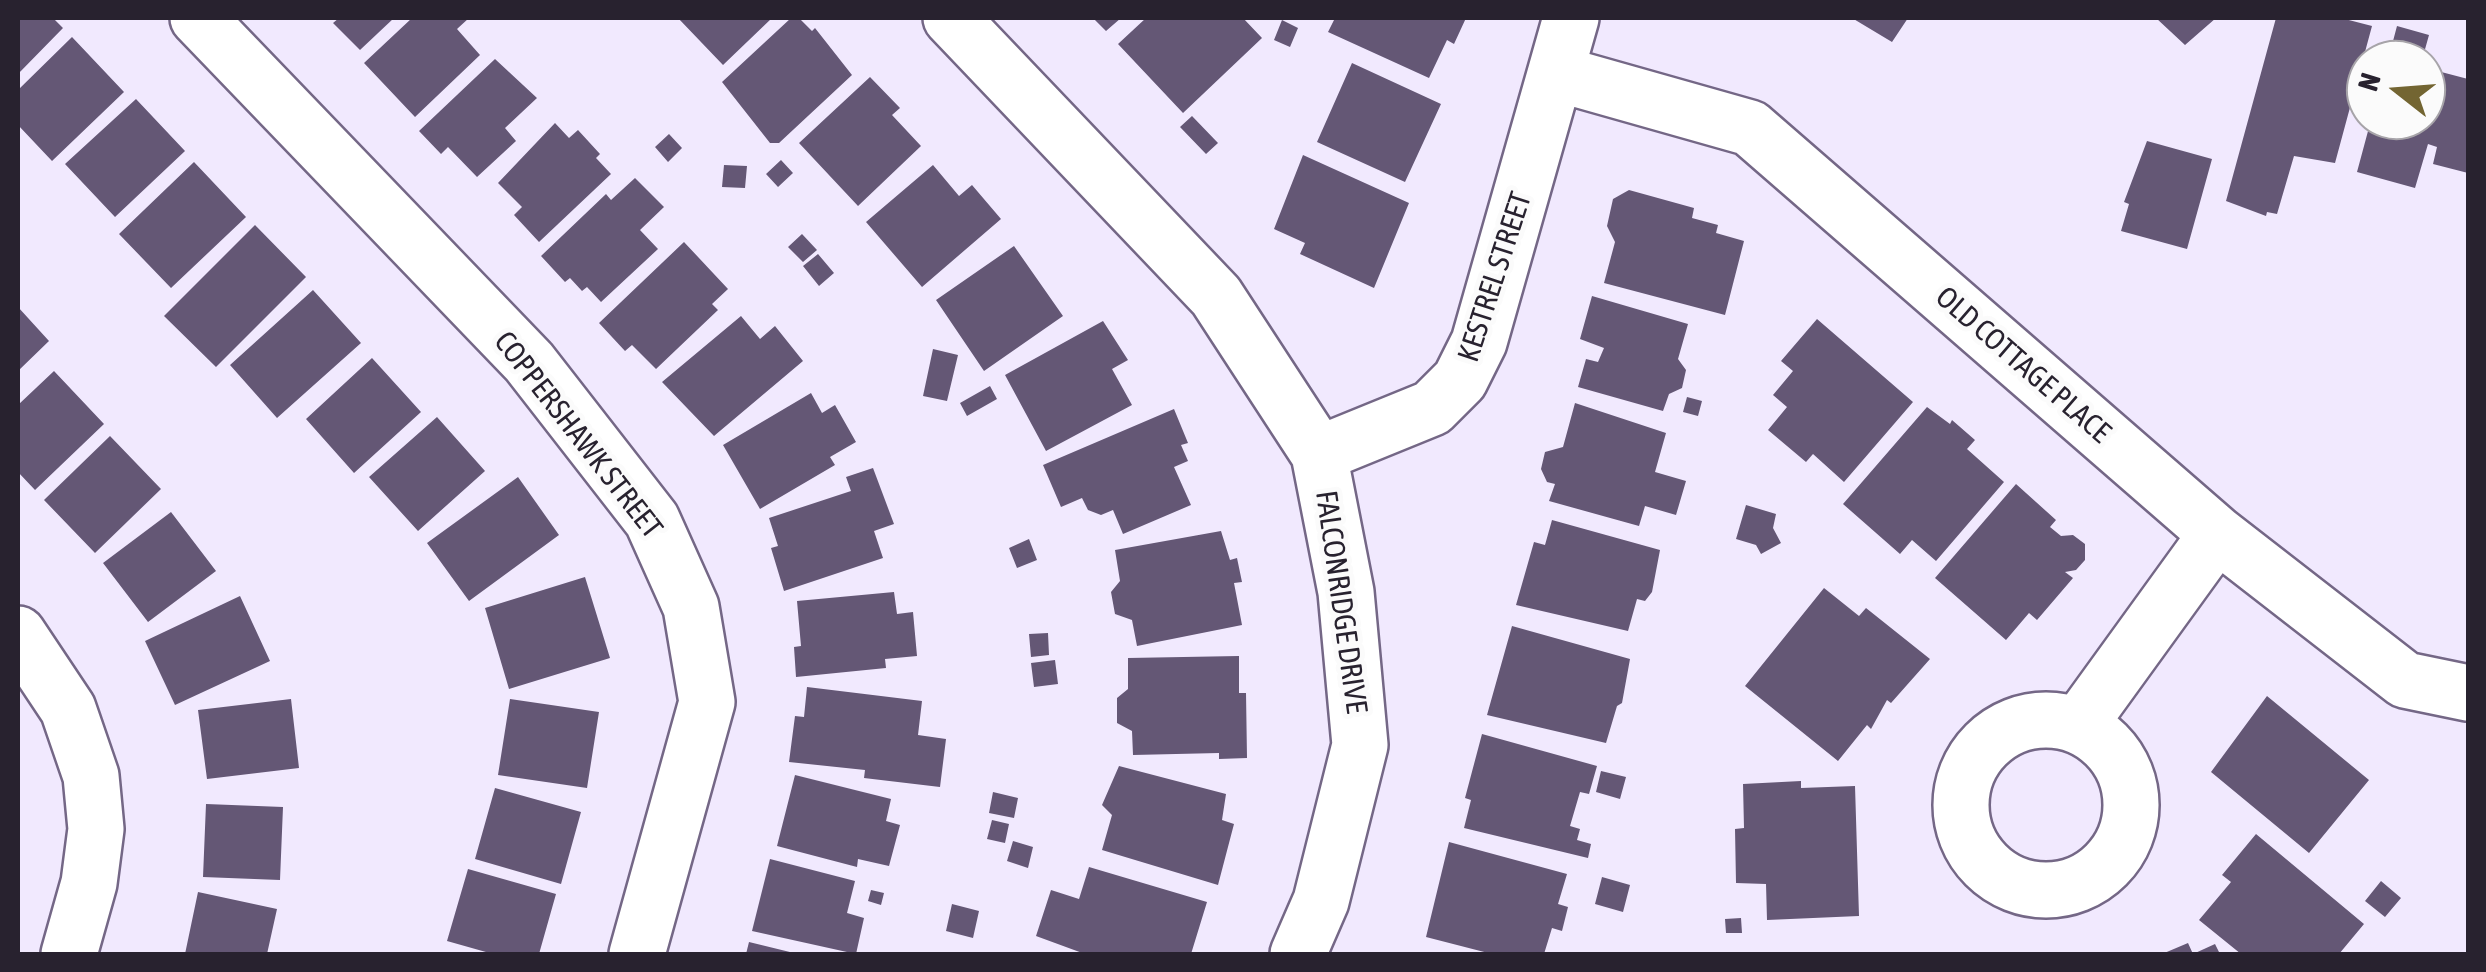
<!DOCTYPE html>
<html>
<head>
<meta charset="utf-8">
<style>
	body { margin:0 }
	#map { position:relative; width:2486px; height:972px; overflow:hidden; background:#f1e9fe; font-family:"Asap Condensed",sans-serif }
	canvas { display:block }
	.frame { position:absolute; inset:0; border:20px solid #28222f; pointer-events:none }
	.north { position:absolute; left:2346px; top:40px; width:100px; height:100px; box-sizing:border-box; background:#fbfbfb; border:2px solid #a7a4a9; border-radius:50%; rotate:287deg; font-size:28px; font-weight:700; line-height:40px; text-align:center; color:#28222f }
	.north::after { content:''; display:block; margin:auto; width:35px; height:45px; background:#736532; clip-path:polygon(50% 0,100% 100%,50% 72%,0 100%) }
</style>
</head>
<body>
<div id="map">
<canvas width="2486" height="972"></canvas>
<div class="frame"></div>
<div class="north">N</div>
</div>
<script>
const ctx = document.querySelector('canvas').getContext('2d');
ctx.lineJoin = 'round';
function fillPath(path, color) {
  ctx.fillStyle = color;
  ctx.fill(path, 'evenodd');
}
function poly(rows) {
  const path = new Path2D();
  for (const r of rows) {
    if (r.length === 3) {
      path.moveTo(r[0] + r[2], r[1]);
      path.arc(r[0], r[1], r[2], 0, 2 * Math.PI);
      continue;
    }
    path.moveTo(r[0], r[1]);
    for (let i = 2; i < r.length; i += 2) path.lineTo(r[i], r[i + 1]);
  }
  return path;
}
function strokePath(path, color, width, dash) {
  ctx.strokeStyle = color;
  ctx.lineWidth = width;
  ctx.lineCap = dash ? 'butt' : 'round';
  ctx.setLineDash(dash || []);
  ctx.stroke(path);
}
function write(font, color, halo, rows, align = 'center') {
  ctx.font = font + ' "Asap Condensed",sans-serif';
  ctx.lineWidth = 10;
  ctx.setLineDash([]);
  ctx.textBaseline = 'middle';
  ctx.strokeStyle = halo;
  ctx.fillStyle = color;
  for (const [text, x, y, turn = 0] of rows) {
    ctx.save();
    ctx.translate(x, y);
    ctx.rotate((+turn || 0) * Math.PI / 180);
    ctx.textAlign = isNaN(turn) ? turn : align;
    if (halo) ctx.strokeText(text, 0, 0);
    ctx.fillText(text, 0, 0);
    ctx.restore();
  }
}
const building = poly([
	[18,18,53,18,63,28,18,74],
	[339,18,394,18,360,50,333,23],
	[412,18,469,18,457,29,480,55,415,117,364,63],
	[678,18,772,18,723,65],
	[791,18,799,18,812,31,815,28,852,75,779,143,770,143,722,82],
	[1093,18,1121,18,1106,31],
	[1146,18,1243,18,1262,38,1183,113,1118,44],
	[1335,18,1466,18,1454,44,1447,40,1429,78,1328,32],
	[1852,18,1908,18,1892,42],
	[2156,18,2216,18,2185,45],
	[2276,18,2341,18,2372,26,2335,163,2294,156,2277,214,2267,212,2266,216,2226,201],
	[1282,20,1298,28,1290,47,1274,40],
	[2397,26,2429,35,2422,60,2388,60],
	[72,37,124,92,52,161,18,125,18,90],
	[495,59,537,98,505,128,516,141,477,177,448,147,441,154,419,131],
	[1352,63,1441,104,1405,182,1317,142],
	[2426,68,2468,79,2468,173,2433,164,2437,147,2428,144,2415,188,2357,172,2371,120,2426,120],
	[870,77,900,108,892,115,921,146,858,206,799,143],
	[136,99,185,151,115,217,65,164],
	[1192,116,1218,143,1206,154,1180,127],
	[555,123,569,138,578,130,600,154,596,158,611,174,539,242,514,215,522,207,498,183],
	[669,134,682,148,668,162,655,147],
	[2147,141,2212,159,2187,249,2121,231,2129,204,2124,202],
	[1303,155,1409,203,1374,288,1300,254,1305,243,1274,229],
	[781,160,793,173,778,187,766,174],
	[194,162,246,217,171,288,119,234],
	[724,165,747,166,745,188,722,187],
	[933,165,959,196,972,185,1001,219,922,287,866,222],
	[635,178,664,207,640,230,658,249,601,302,587,287,582,291,570,278,565,282,541,256,606,194,611,200],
	[1629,190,1694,208,1692,218,1718,225,1716,233,1744,241,1725,315,1604,283,1615,242,1607,226,1613,199],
	[255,225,306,277,216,367,164,316],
	[802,234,817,250,803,262,788,247],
	[684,242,728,289,712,304,718,310,656,369,632,345,625,351,599,323],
	[1014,246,1063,316,984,371,936,300],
	[818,254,834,273,819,286,803,266],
	[313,290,361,343,277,418,230,365],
	[1592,296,1688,324,1678,359,1686,370,1682,388,1669,394,1663,411,1578,387,1586,359,1598,362,1604,348,1580,339],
	[18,307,49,341,18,371],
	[741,316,760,339,775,326,803,361,714,436,662,382],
	[1817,319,1913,402,1844,482,1813,454,1806,462,1768,430,1787,407,1773,395,1793,371,1781,361],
	[1103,321,1128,360,1112,369,1132,405,1046,451,1005,375],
	[933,349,958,355,947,401,923,396],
	[372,358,421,412,354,473,306,419],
	[54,371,104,424,35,490,18,472,18,405],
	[990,386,997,399,967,416,960,403],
	[811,393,822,413,835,405,856,442,830,457,835,465,760,509,723,445],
	[1687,397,1702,401,1698,416,1683,412],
	[1575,403,1666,433,1655,472,1686,481,1676,515,1645,506,1639,526,1549,501,1555,484,1547,482,1541,469,1545,452,1563,447],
	[1927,407,1950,424,1952,420,1975,440,1967,449,2004,482,1936,561,1912,540,1900,554,1843,504],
	[1174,409,1188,443,1181,445,1188,461,1174,467,1191,505,1123,534,1113,510,1101,515,1088,510,1082,498,1061,507,1043,465],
	[437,417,485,471,418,531,369,477],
	[110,436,161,489,95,553,44,500],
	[873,468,894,524,874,531,883,558,784,591,771,548,778,546,769,518,851,491,846,477],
	[518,477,559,535,469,601,427,543],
	[2016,484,2056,520,2050,527,2061,536,2073,535,2085,544,2085,560,2076,570,2065,572,2073,578,2037,620,2029,613,2006,640,1935,578],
	[1746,505,1776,514,1773,528,1781,543,1761,554,1756,545,1736,539],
	[171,512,216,571,148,622,103,563],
	[1552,520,1660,550,1652,592,1645,601,1637,599,1628,631,1516,605,1534,542,1545,545],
	[1221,531,1230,560,1237,558,1242,582,1234,583,1242,625,1137,646,1132,620,1115,614,1111,592,1120,581,1115,550],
	[1029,539,1037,560,1017,568,1009,548],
	[585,577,610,658,509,689,485,608],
	[1824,588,1859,616,1866,608,1930,659,1891,703,1887,700,1871,729,1867,725,1838,761,1745,686],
	[894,592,897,614,913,612,917,656,885,659,886,668,796,677,794,647,801,646,797,601],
	[240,596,270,661,175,705,145,641],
	[1512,626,1630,659,1622,703,1617,706,1606,743,1487,715],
	[1048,633,1049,655,1031,657,1029,634],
	[1239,656,1239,693,1246,693,1247,758,1219,759,1219,753,1133,755,1132,731,1117,723,1117,698,1128,689,1128,658],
	[1055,660,1058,684,1034,687,1031,663],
	[807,687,922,701,918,735,946,739,940,787,864,778,865,770,789,762,795,716,804,717],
	[2267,696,2369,780,2309,853,2211,772],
	[291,699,299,768,207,779,198,710],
	[510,699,599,712,587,788,498,775],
	[1482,734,1597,766,1589,794,1580,792,1570,826,1580,829,1577,840,1591,844,1588,858,1464,828,1471,800,1465,798],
	[1119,766,1226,794,1222,820,1234,824,1218,885,1102,850,1112,815,1102,805],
	[1601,771,1626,777,1620,799,1596,792],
	[795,775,891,799,886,821,900,825,889,866,858,859,857,867,777,846],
	[1801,781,1801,788,1855,786,1859,916,1767,920,1766,884,1736,883,1735,829,1744,828,1743,784],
	[495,788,581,812,561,884,475,859],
	[993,792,1018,798,1014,818,989,813],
	[206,804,283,807,280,880,203,877],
	[992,820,1009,824,1005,843,987,839],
	[2256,834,2364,924,2339,954,2241,954,2199,920,2231,882,2222,875],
	[1013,841,1033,847,1028,868,1007,861],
	[1449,842,1567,874,1558,904,1568,907,1562,931,1552,928,1544,954,1492,954,1426,937],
	[770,859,855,881,847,913,864,918,856,954,752,931],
	[1089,867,1207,902,1191,954,1085,954,1036,936,1051,890,1079,899],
	[468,869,556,894,539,954,493,954,447,941],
	[1602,877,1630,885,1623,912,1595,904],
	[2381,881,2401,898,2385,917,2365,901],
	[871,890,884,893,881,905,868,901],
	[198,892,277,909,267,954,185,954],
	[952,904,979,911,973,938,946,931],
	[1741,918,1742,933,1726,933,1725,919],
	[749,942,794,953,794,954,746,954],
	[2188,943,2193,954,2215,944,2220,954,2162,954]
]);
const minor = poly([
	[198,18,529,362,652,520,691,607,707,702,637,954],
	[951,18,1216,296,1319,454,1346,592,1360,745,1321,901,1298,954],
	[1559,74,1750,128,2217,534,2405,680,2468,693],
	[1319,454,1432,408,1460,380,1479,342,1571,18],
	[18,634,68,709,91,776,96,829,89,883,69,954],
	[2046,805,85],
	[2078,726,2217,534]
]);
const streetNames = [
	["KESTREL STREET",1495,277,-72],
	["OLD COTTAGE PLACE",2023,365,41],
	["COPPERSHAWK STREET",578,435,52],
	["FALCONRIDGE DRIVE",1341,602,82]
];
fillPath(building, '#645775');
strokePath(minor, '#746786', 60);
strokePath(minor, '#fff', 55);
write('30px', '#28222f', '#fbfbfb', streetNames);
</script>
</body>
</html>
